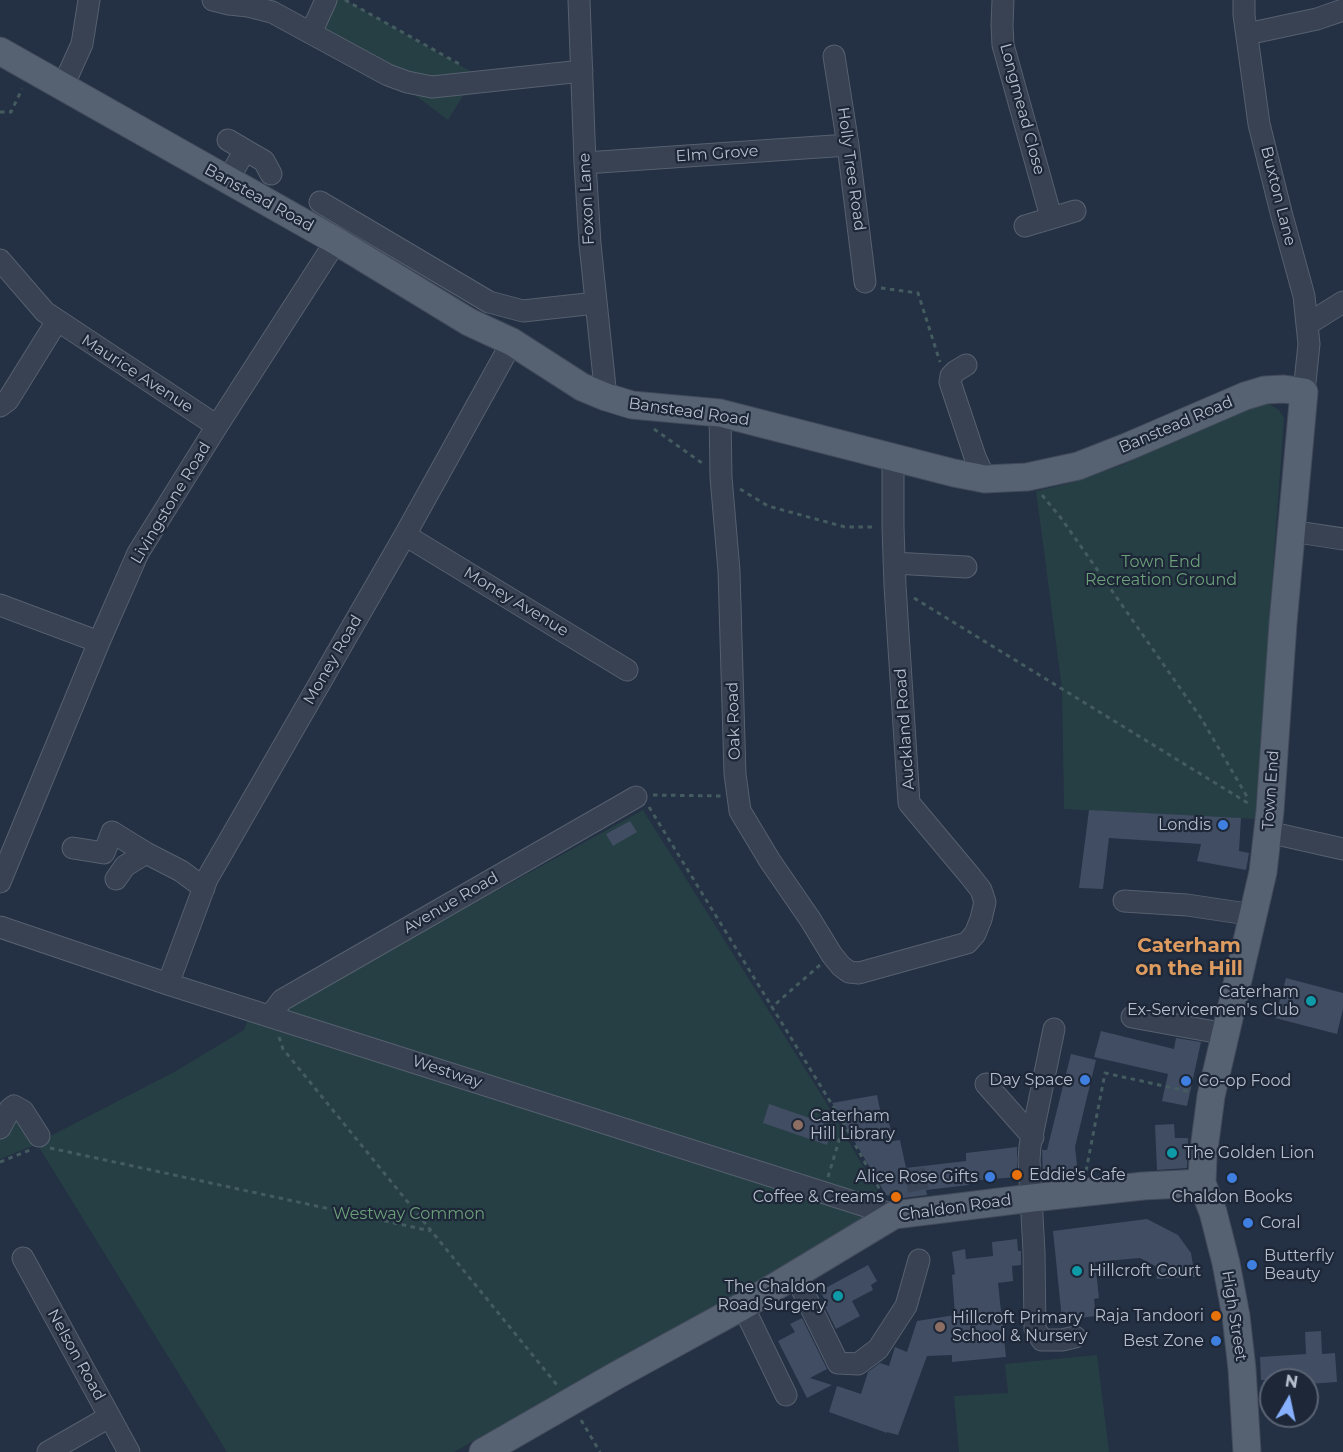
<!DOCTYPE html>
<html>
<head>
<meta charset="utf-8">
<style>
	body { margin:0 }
	#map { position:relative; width:1343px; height:1452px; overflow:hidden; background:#243043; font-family:Montserrat,sans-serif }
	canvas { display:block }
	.north { position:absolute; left:1259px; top:1368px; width:60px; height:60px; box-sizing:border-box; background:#1d2737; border:2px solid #5a6373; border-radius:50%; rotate:9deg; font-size:16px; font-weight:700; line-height:24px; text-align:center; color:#b5bdcc }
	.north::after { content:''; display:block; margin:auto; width:21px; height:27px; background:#87b1ff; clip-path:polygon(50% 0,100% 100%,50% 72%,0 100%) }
</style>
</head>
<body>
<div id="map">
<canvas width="1343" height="1452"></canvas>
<div class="north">N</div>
</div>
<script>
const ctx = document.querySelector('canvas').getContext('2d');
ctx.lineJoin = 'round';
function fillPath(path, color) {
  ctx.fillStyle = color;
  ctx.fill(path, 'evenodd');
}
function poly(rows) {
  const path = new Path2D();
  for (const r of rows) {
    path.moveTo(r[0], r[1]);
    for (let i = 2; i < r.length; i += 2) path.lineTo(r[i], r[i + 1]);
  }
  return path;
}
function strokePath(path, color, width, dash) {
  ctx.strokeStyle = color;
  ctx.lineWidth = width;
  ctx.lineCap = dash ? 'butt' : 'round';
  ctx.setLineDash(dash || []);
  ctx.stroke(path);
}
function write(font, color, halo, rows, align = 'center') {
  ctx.font = font + ' Montserrat,sans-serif';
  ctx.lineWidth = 4.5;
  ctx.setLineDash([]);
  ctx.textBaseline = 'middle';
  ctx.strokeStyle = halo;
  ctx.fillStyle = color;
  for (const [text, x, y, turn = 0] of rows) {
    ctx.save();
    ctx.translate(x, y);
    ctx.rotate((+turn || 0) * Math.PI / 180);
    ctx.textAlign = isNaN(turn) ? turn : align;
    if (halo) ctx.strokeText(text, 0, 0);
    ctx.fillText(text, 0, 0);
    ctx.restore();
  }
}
const green = poly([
	[326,0,345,0,488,81,463,96,448,120,388,75,311,33],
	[1253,403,1267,403,1279,410,1284,418,1255,819,1064,809,1062,688,1036,491,1066,484,1120,466],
	[643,810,827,1104,882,1199,874,1217,454,1452,227,1452,37,1144,0,1159,0,1140,10,1118,15,1117,37,1143,176,1071,244,1030,248,1019,286,1005,371,960],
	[1097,1355,1109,1452,959,1452,954,1396,1008,1393,1005,1364]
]);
const building = poly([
	[1089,810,1241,818,1239,851,1249,853,1246,870,1197,861,1201,844,1109,838,1103,889,1079,888],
	[630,821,637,832,613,846,606,834],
	[1286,978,1343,993,1343,1009,1337,1034,1275,1018],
	[1101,1031,1174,1049,1176,1038,1201,1042,1187,1106,1162,1101,1168,1074,1094,1057],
	[1071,1054,1096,1060,1075,1147,1078,1174,1043,1178,1042,1150,1047,1150],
	[877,1095,882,1119,888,1118,893,1141,900,1140,906,1168,966,1161,966,1153,1017,1147,1017,1177,968,1181,969,1185,926,1190,927,1195,903,1198,886,1195,832,1103],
	[769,1104,833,1126,827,1145,763,1123],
	[1174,1124,1175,1138,1188,1138,1187,1168,1157,1170,1155,1125],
	[1147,1219,1178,1235,1191,1253,1195,1277,1157,1279,1155,1266,1140,1258,1095,1262,1099,1298,1094,1299,1096,1316,1062,1320,1053,1231],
	[1017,1239,1018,1251,1021,1251,1021,1265,1012,1266,1013,1281,998,1283,1006,1357,952,1362,952,1355,927,1356,898,1435,887,1432,887,1433,829,1412,837,1386,861,1394,868,1372,880,1363,889,1366,895,1347,907,1352,917,1321,955,1315,952,1275,955,1274,952,1252,965,1249,966,1259,993,1256,992,1242],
	[868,1265,877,1281,871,1285,873,1290,852,1301,860,1316,836,1329,825,1307,828,1305,820,1291],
	[802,1318,827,1369,810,1378,832,1385,807,1398,778,1341,795,1332,790,1324],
	[1321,1331,1322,1354,1335,1353,1337,1382,1307,1384,1307,1380,1261,1380,1260,1357,1306,1354,1305,1332]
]);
const minorTunnel = poly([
	[914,1170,920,1199]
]);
const path = poly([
	[345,0,461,65],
	[0,112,11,112,22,89],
	[881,288,918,293,940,362],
	[654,429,702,463],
	[740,489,768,506,845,527,876,527],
	[1042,495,1061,518,1201,718,1249,800],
	[914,598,1251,805],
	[653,795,721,796],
	[649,807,772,1007],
	[820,965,772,1007,844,1124,881,1192],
	[279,1037,283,1049,557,1385],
	[50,1148,431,1231],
	[0,1162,30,1150],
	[1086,1171,1105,1073,1191,1092],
	[828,1177,844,1124],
	[581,1420,600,1452]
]);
const minor = poly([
	[213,0,229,4,248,6,272,12,388,75,407,82,432,87,582,71],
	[579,0,585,163,590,244,606,397],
	[1003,0,1002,25,1003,45,1051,217],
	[1244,0,1244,15,1259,124,1282,216,1304,296,1309,344,1304,392],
	[311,33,326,0],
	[1247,34,1317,19,1343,10],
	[834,56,848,145,865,282],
	[63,86,82,44,89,0],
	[245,150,264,161,271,174],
	[585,163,848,145],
	[228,180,245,150,228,140],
	[320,202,489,302,523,311,596,303],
	[1025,226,1075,211],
	[0,260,45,312,217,426],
	[1308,324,1343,302],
	[966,365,956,371,951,376,950,382,975,457,985,479],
	[0,406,8,400,57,321],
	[720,413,721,477,729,571,735,774,740,811,770,861,810,919,832,955,841,966,849,972,859,973,967,943,975,934,981,919,985,902,981,890,971,877,909,803,895,586,893,527,893,457],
	[1291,531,1343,539],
	[405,535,627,670],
	[894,563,966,567],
	[0,605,99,642],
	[1268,832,1343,849],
	[73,848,104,853,112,832,146,853],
	[116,879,125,866,146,853,181,871,204,888],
	[0,882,99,642,138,553,217,426,336,241],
	[1124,901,1187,905,1254,915],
	[0,927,168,984,894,1215],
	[168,984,207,879,405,535,512,342],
	[271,1015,282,1000,636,797],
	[1132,1017,1226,1034],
	[1054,1029,1030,1146,1029,1160,1034,1252,1035,1329,1042,1340,1062,1340,1075,1337],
	[986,1084,1033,1137],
	[0,1128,10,1109,14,1106,23,1111,39,1136],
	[23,1258,129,1452],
	[795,1275,838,1363,858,1364,878,1349,906,1306,919,1260],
	[743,1306,786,1395],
	[48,1452,109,1417]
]);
const major = poly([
	[0,51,336,241,469,322,512,342,582,387,606,397,632,405,720,413,954,473,985,479,1027,477,1078,466,1129,446,1245,396,1265,390,1284,389,1304,392,1283,623,1270,811,1263,872,1211,1096,1203,1157,1202,1183,1213,1212,1226,1263,1236,1316,1242,1369,1247,1452],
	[483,1452,617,1375,743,1306,894,1215,1032,1198,1143,1186,1202,1183]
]);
const markers = [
	[1223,825,6,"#3f7fe0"],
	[1311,1001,6,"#0f9aa8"],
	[1085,1080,6,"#3f7fe0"],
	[1186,1081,6,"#3f7fe0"],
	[798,1125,6,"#8d6e63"],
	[1172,1153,6,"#0f9aa8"],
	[1017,1175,6,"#e8710a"],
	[990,1177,6,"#3f7fe0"],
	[1232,1178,6,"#3f7fe0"],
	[896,1197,6,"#e8710a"],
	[1248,1223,6,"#3f7fe0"],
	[1252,1265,6,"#3f7fe0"],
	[1077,1271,6,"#0f9aa8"],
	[838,1296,6,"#0f9aa8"],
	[1216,1316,6,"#e8710a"],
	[940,1327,6,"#8d6e63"],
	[1216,1341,6,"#3f7fe0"]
];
const streetNames = [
	["Longmead Close",1022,109,75],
	["Elm Grove",717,154,-4],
	["Holly Tree Road",851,169,82],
	["Buxton Lane",1278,196,76],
	["Banstead Road",259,198,29],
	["Foxon Lane",587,199,-93],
	["Maurice Avenue",137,374,33],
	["Banstead Road",689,412,8],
	["Banstead Road",1176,425,-23],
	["Livingstone Road",171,503,-59],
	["Money Avenue",516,602,31],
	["Money Road",333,660,-60],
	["Oak Road",734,721,-92],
	["Auckland Road",905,729,-94],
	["Town End",1271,790,-86],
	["Avenue Road",451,903,-30],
	["Westway",447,1072,18],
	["Chaldon Road",955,1208,-8],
	["High Street",1234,1316,81],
	["Nelson Road",76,1355,61]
];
const parkNames = [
	["Town End",1161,562],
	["Recreation Ground",1161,580],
	["Westway Common",409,1214]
];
const poiNames = [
	["Londis",1211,825],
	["Caterham",1299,992],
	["Ex-Servicemen's Club",1299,1010],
	["Day Space",1073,1080],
	["Co-op Food",1198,1081,"left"],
	["Caterham",810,1116,"left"],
	["Hill Library",810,1134,"left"],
	["The Golden Lion",1184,1153,"left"],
	["Eddie's Cafe",1029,1175,"left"],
	["Alice Rose Gifts",978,1177],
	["Coffee & Creams",884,1197],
	["Chaldon Books",1232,1197,"center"],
	["Coral",1260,1223,"left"],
	["Butterfly",1264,1256,"left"],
	["Beauty",1264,1274,"left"],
	["Hillcroft Court",1089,1271,"left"],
	["The Chaldon",826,1287],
	["Road Surgery",826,1305],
	["Raja Tandoori",1204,1316],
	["Hillcroft Primary",952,1318,"left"],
	["School & Nursery",952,1336,"left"],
	["Best Zone",1204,1341]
];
const quarterNames = [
	["Caterham",1189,946],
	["on the Hill",1189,969]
];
fillPath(green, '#263f44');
fillPath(building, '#404d63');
strokePath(minorTunnel, '#3a4558', 21, [21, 10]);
strokePath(minor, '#56606f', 23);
strokePath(major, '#424b5b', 29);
strokePath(path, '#445c60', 3, [4.5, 4.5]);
strokePath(minor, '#384252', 21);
strokePath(major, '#566172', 27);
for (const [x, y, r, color] of markers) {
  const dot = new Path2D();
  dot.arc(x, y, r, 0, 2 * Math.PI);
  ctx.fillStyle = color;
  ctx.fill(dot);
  strokePath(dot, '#1d2737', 2);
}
write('16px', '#b5bdcc', '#1d2737', streetNames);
write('16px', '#6b9f79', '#1d2737', parkNames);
write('16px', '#b5bdcc', '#1d2737', poiNames, 'right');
write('bold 20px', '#dd9b5f', '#1d2737', quarterNames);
</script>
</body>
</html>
